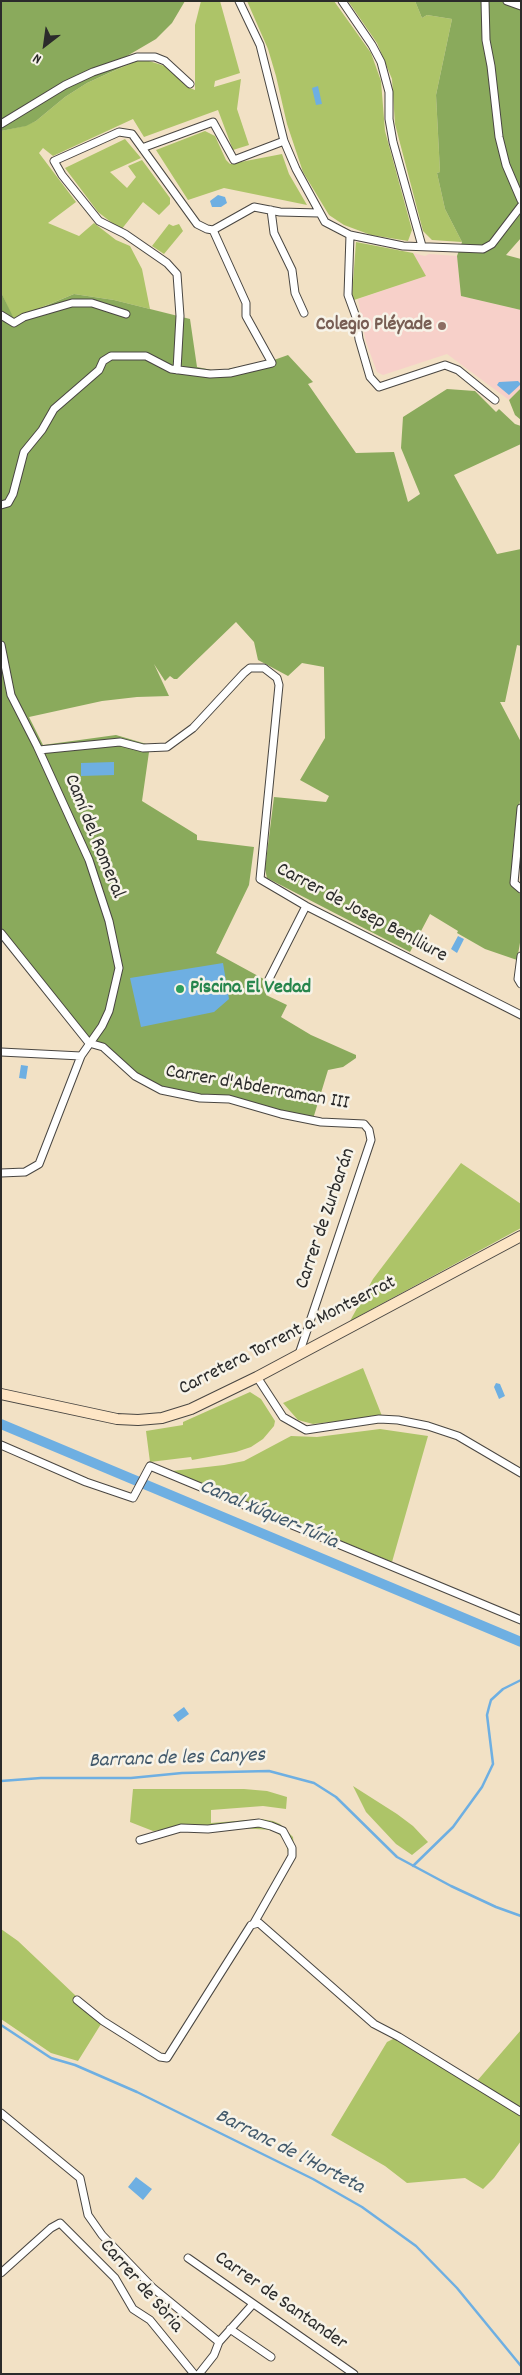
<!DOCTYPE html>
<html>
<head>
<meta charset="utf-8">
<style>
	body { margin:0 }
	#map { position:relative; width:522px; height:2375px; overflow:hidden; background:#f2e1c5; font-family:Dekko,sans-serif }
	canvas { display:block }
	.frame { position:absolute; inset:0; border:2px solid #2b2b2b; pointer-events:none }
	.north { position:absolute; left:20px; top:20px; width:50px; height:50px; -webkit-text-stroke:4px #f7f3e8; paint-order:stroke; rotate:210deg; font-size:14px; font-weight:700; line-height:20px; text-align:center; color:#2b2b2b }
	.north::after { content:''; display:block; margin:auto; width:18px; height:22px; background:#2b2b2b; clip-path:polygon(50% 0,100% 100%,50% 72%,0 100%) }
</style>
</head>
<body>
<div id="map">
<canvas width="522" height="2375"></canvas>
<div class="frame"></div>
<div class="north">N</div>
</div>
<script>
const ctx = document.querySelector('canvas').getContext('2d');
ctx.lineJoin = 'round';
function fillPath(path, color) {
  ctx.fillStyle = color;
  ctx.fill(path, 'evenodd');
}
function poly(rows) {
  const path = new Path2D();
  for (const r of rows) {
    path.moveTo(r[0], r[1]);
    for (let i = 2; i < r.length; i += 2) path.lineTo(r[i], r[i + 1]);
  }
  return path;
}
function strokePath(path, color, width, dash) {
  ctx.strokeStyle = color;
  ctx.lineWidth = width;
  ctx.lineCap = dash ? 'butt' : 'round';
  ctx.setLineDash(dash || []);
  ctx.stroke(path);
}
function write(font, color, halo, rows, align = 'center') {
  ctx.font = font + ' Dekko,sans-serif';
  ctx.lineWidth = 5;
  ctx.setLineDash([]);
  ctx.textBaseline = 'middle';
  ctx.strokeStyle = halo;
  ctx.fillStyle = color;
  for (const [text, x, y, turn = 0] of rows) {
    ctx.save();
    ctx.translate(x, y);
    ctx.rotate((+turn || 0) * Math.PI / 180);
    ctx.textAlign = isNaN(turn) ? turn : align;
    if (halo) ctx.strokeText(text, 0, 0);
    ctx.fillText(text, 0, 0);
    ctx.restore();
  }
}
const built = poly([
	[413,253,425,256,429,254,457,256,461,296,521,310,521,388,509,400,447,354,383,375,377,372,366,342,358,299,425,276]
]);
const green = poly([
	[201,1,220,1,240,73,215,81,214,87,241,79,237,109,249,145,233,150,218,110,144,137,133,119,53,156,43,148,39,153,76,202,48,223,79,236,94,223,116,240,130,246,142,269,150,309,114,300,74,294,13,319,1,292,1,131,24,126,36,121,65,97,87,83,136,61,149,61,168,67,187,87,195,90,195,25],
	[247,1,334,1,371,53,381,81,385,131,412,230,408,241,371,235,344,225,329,215,303,172,287,124,276,76,268,49],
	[348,1,415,1,422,18,427,15,452,19,436,95,440,172,437,173,445,209,462,242,432,240,423,231,395,124,392,79,377,43],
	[205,131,215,136,226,160,230,164,282,154,289,174,307,205,224,188,188,200,156,150],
	[125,139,141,158,110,172,127,188,136,177,128,166,142,160,170,198,170,204,159,215,143,202,121,230,98,212,65,168],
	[169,224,173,226,179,224,183,231,164,254,152,246],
	[356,242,413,253,426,276,354,300,352,296],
	[461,1163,521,1204,521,1228,350,1321,373,1279],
	[363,1368,382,1416,313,1424,298,1420,283,1403],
	[250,1392,261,1399,275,1421,274,1426,263,1439,251,1447,236,1452,192,1460,191,1457,150,1462,146,1431,183,1425,183,1422],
	[380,1429,428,1436,392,1562,172,1471,224,1465,244,1461,291,1436,317,1437],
	[353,1786,397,1814,413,1826,428,1842,412,1855,396,1844,366,1812],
	[133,1789,244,1789,267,1791,287,1797,286,1809,263,1806,211,1810,211,1823,261,1819,273,1821,280,1824,293,1837,295,1858,289,1857,285,1839,273,1830,203,1826,153,1831,130,1822],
	[1,1929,18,1941,76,1996,73,2001,101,2024,78,2061,51,2053,1,2019],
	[521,2030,521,2108,477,2081],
	[395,2038,521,2115,521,2141,494,2178,483,2189,465,2178,407,2183,385,2166,331,2135,387,2042]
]);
const forest = poly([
	[1,1,185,1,172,23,156,39,127,56,131,63,87,83,65,97,36,121,26,126,1,131],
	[415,1,521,1,521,238,506,255,521,259,521,310,461,296,457,256,462,242,445,209,437,173,440,172,436,95,452,19,427,15,422,18],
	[1,292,14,319,74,294,114,300,190,319,197,367,217,371,274,360,288,355,313,382,308,384,356,453,394,452,408,502,420,494,401,448,403,417,447,389,475,391,496,412,499,409,515,424,521,426,521,444,454,475,497,554,521,549,521,646,517,645,505,702,500,702,521,742,521,795,514,836,511,882,521,895,521,937,517,960,485,949,457,933,458,931,430,914,410,952,267,878,265,869,274,797,326,802,329,796,300,780,325,738,324,667,302,663,288,676,258,660,254,642,236,622,177,679,174,679,170,676,165,681,154,664,169,696,137,697,102,701,29,717,43,745,116,735,150,745,142,801,197,835,197,840,254,847,249,885,216,953,271,983,266,995,287,1005,281,1017,311,1035,356,1055,356,1058,343,1067,328,1070,313,1119,229,1099,161,1090,135,1076,103,1047,89,1043,1,937],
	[521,388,521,420,515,415,509,400]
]);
const water = poly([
	[318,86,322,104,316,105,312,88],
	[218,195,225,197,227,203,221,207,212,207,210,201],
	[518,381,521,384,509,395,497,385,499,382],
	[114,762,114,775,81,776,81,763],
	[458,936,464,939,457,953,451,949],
	[223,963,229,999,214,1012,141,1027,130,978],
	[21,1065,28,1066,26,1079,19,1078],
	[496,1383,500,1384,505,1396,499,1399,494,1387],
	[184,1707,189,1714,178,1722,173,1715],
	[136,2177,152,2189,143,2200,128,2187]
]);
const stream = poly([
	[1,1781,41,1778,131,1778,182,1773,269,1771,314,1783,336,1797,397,1857,451,1886,496,1907,521,1916],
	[413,1866,453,1827,482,1787,493,1764,487,1715,489,1707,491,1700,503,1689,521,1680],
	[1,2025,51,2058,75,2065,137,2092,313,2179,362,2207,416,2246,457,2288,521,2366]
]);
const canal = poly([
	[1,1424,521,1642]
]);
const minor = poly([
	[239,1,260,45,284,141,296,169,325,222,350,235,403,246,483,249,492,244,521,206],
	[342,1,372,45,381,62,389,92,389,119,393,142,422,246],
	[485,1,486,40,491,66,499,137,506,165,521,200],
	[507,1,521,6],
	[1,124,65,85,93,72,137,57,155,57,165,61,190,84],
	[142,148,213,122,234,160,284,141],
	[271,210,274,233,292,270,295,293,304,313],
	[350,235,348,295,356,317,359,339,370,377,379,387,445,365,458,370,495,400],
	[1,315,14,323,24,317,72,303,92,303,126,314],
	[177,370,180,316,177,274,167,263,125,234,99,221,62,175,54,161,119,132,132,134,197,224,207,229,213,230,254,207,280,212,319,213],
	[1,505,8,503,13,494,24,452,42,430,54,409,99,370,103,361,111,356,146,356,171,369,210,374,230,373,272,363,246,316,246,303,213,230],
	[1,645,11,695,37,746,89,860,109,921,119,968,109,1011,102,1026,81,1056,39,1164,25,1172,1,1173],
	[39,750,120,742,143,748,167,747,193,728,244,673,250,668,264,668,277,678,279,685,260,879,306,906,521,1015],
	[521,808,514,883,521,889],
	[1,933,89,1043,103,1047,135,1076,161,1090,200,1098,229,1099,281,1114,321,1122,364,1124,369,1130,371,1140,299,1354],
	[521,956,518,979,521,984],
	[269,979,306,906],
	[1,1052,81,1056],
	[257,1377,283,1417,306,1430,379,1419,398,1420,428,1426,458,1436,521,1473],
	[1,1445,86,1482,133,1498,150,1466,521,1620],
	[140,1840,181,1828,208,1829,259,1823,271,1826,283,1831,292,1848,292,1856,254,1923],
	[77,2000,103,2021,160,2057,167,2058,251,1925,259,1923,374,2024,399,2037,521,2112],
	[1,2113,80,2178,88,2215,102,2235,153,2288,219,2342],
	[188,2258,354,2374],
	[1,2273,51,2228,60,2223,115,2278,133,2309,150,2320,194,2374],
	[230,2329,271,2357],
	[199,2374,214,2355,219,2342,253,2304]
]);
const secondary = poly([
	[1,1394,117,1419,138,1420,162,1418,191,1409,257,1377,521,1236]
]);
const markers = [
	[442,326,5,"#8d6e63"],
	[180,989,5,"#2e9e5b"]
];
const educationNames = [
	["Colegio Pléyade",432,326]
];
const streetNames = [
	["Camí del Romeral",93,837,68],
	["Carrer de Josep Benlliure",361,914,28],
	["Carrer d'Abderraman III",257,1089,10],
	["Carrer de Zurbarán",327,1219,-71],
	["Carretera Torrent a Montserrat",288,1337,-27],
	["Carrer de Sòria",140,2287,49],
	["Carrer de Santander",280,2302,35]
];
const leisureNames = [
	["Piscina El Vedad",190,989]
];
const waterNames = [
	["Canal Xúquer-Túria",268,1516,23],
	["Barranc de les Canyes",177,1760,-2],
	["Barranc de l'Horteta",289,2153,27]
];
fillPath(built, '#f7d0c9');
fillPath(green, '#adc468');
fillPath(forest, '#8aaa5c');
fillPath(water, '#6eafe2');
strokePath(stream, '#6eafe2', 2.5);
strokePath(canal, '#6eafe2', 10);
strokePath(minor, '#494642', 9);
strokePath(secondary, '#494642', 12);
strokePath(minor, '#fff', 7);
strokePath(secondary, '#fde5c5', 10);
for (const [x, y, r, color] of markers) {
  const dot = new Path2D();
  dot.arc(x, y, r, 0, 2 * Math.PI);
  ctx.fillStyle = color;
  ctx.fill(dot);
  strokePath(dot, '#f7f3e8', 2);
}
write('bold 20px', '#785e54', '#f7f3e8', educationNames, 'right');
write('20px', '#2b2b2b', '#f7f3e8', streetNames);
write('bold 20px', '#27864d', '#f7f3e8', leisureNames, 'left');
write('italic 21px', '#42596b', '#f7f3e8', waterNames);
</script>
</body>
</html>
